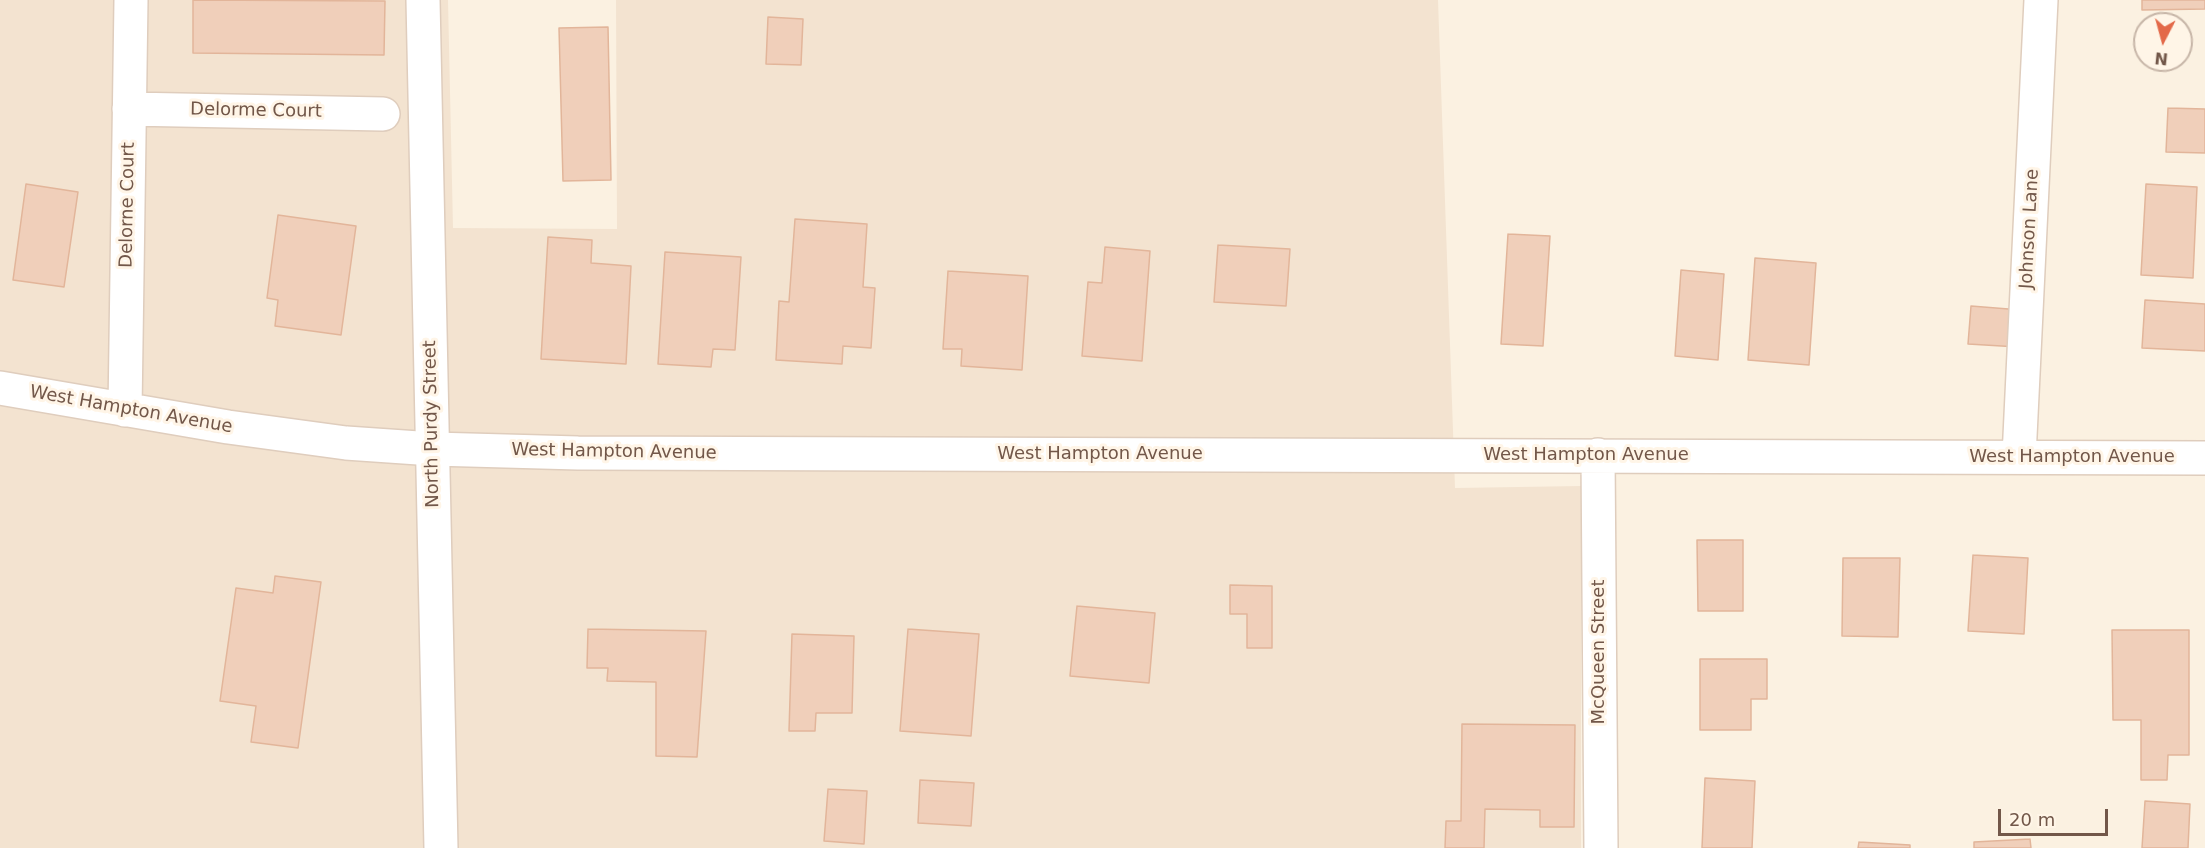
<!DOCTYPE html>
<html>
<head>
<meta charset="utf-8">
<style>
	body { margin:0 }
	#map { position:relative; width:2205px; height:848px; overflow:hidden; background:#fbf1e1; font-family:"DejaVu Sans",sans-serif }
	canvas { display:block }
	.north { position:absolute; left:2133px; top:12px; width:60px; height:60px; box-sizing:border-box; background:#fff5e7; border:2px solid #c7b6a8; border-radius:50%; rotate:186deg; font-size:16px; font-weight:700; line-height:24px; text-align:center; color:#725749 }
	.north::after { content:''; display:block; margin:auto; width:21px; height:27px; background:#e36949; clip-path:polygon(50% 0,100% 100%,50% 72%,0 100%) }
	.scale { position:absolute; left:1998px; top:809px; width:110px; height:27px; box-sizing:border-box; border:3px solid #725749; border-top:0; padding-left:8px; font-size:18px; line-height:21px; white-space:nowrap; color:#725749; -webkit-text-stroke:4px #fff5e7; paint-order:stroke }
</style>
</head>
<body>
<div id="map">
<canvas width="2205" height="848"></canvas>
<div class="north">N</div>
<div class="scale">20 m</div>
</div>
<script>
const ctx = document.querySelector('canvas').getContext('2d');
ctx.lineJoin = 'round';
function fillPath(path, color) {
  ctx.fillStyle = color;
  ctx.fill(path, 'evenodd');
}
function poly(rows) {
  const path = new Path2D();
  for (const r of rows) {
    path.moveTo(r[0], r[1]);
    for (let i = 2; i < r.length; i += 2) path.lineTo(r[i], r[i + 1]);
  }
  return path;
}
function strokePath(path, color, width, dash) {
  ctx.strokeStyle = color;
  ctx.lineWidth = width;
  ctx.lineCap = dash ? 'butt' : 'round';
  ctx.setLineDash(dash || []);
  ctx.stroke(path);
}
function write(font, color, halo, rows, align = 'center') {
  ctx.font = font + ' "DejaVu Sans",sans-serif';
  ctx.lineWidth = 6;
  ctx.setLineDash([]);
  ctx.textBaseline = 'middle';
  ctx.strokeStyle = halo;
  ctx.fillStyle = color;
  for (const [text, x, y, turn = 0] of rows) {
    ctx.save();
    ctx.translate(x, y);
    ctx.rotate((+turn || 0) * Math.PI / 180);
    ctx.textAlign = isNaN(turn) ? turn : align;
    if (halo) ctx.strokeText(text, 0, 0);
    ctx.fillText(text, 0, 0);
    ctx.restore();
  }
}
const residential = poly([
	[0,0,448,0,453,228,617,229,616,0,1438,0,1455,488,1581,486,1581,848,0,848]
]);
const building = poly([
	[193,0,385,1,384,55,193,53,193,0],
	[2142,0,2205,0,2205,9,2142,10,2142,0],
	[768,17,803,19,801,65,766,64,768,17],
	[608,27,611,180,563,181,559,28,608,27],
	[2168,108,2205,109,2205,153,2166,152,2168,108],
	[26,184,78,192,64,287,13,280,26,184],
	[2146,184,2197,187,2193,278,2141,275,2146,184],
	[278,215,356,226,341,335,275,326,278,300,267,298,278,215],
	[795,219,867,224,863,287,875,288,871,348,843,346,842,364,776,360,779,301,789,302,795,219],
	[1508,234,1550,236,1543,346,1501,344,1508,234],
	[548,237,592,240,591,263,631,266,626,364,541,359,548,237],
	[1218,245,1290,249,1286,306,1214,302,1218,245],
	[1105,247,1150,251,1142,361,1082,356,1088,282,1102,283,1105,247],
	[665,252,741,257,735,350,713,349,711,367,658,364,665,252],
	[1755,258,1816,263,1809,365,1748,360,1755,258],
	[1681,270,1724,274,1718,360,1675,356,1681,270],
	[948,271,1028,276,1022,370,961,366,962,349,943,349,948,271],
	[2145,300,2205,304,2205,351,2142,348,2145,300],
	[1971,306,2021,310,2018,347,1968,344,1971,306],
	[1697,540,1743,540,1743,611,1698,611,1697,540],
	[1973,555,2028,558,2024,634,1968,631,1973,555],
	[1843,558,1900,558,1898,637,1842,636,1843,558],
	[275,576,321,582,298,748,251,742,256,706,220,701,236,588,273,593,275,576],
	[1230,585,1272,586,1272,648,1247,648,1247,614,1230,614,1230,585],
	[1077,606,1155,613,1149,683,1070,676,1077,606],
	[588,629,706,631,697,757,656,756,656,682,607,681,608,668,587,668,588,629],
	[908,629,979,634,971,736,900,731,908,629],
	[2112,630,2189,630,2189,755,2168,755,2167,780,2141,780,2141,720,2113,720,2112,630],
	[792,634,854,636,852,713,816,713,815,731,789,731,792,634],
	[1700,659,1767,659,1767,699,1751,699,1751,730,1700,730,1700,659],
	[1462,724,1575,725,1574,827,1540,827,1540,810,1485,809,1484,848,1445,848,1446,821,1461,821,1462,724],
	[1705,778,1755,781,1752,848,1702,848,1705,778],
	[920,780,974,783,971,826,918,823,920,780],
	[828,789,867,791,864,844,824,841,828,789],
	[2145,801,2190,804,2188,848,2142,848,2145,801],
	[2030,839,2031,848,1974,848,1974,842,2030,839],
	[1859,842,1910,845,1910,848,1858,848,1859,842]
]);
const minor = poly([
	[129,109,383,114],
	[0,388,228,427,346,443,433,449,578,453,2205,458],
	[125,410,131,0],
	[1598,455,1601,848],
	[2019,457,2041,0]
]);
const tertiary = poly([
	[423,0,441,848]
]);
const streetNames = [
	["Delorme Court",256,111,1],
	["Delorne Court",128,205,-89],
	["Johnson Lane",2030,229,-87],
	["West Hampton Avenue",131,410,10],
	["North Purdy Street",432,424,-91],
	["West Hampton Avenue",614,452,1],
	["West Hampton Avenue",1100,454],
	["West Hampton Avenue",1586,455],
	["West Hampton Avenue",2072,457],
	["McQueen Street",1599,652,-90]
];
fillPath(residential, '#f3e3d0');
fillPath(building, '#f0cfba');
strokePath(building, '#e2b59a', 1.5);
strokePath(minor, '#dfcdbd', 36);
strokePath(tertiary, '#dfcdbd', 36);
strokePath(minor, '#fff', 33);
strokePath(tertiary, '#fff', 33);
write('18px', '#725749', '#fff5e7', streetNames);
</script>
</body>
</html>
